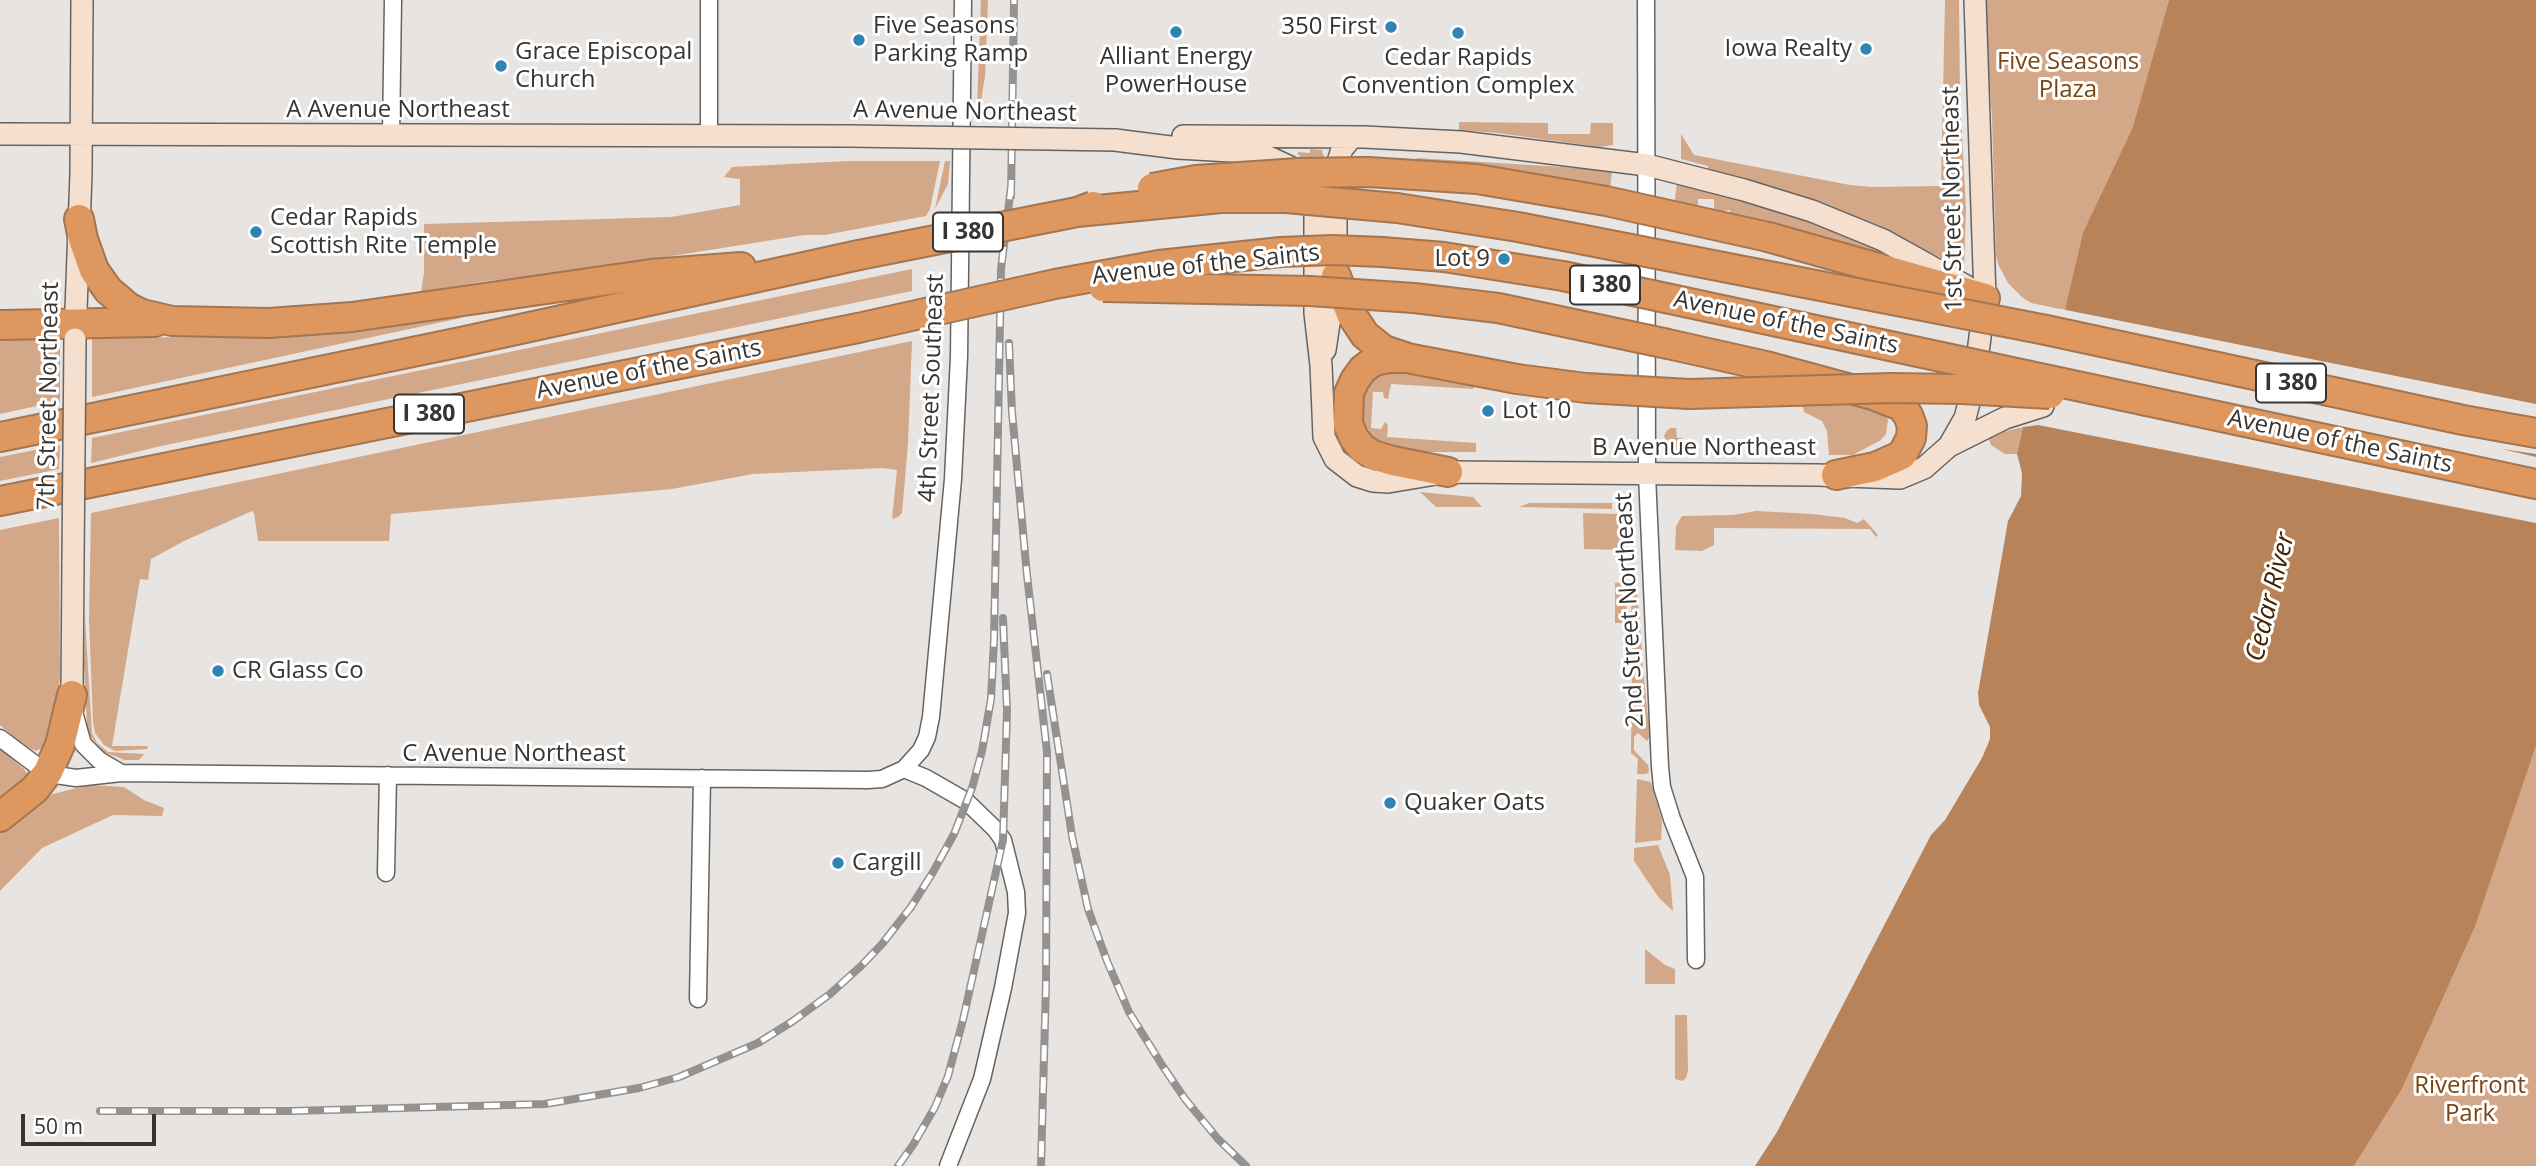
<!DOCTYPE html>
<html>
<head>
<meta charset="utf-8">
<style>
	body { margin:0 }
	#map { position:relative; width:2536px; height:1166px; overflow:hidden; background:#e7e4e2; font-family:"Open Sans",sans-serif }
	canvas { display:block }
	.scale { position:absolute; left:21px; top:1114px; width:135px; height:32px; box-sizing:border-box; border:4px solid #363534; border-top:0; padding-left:9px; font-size:21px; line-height:24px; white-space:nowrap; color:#363534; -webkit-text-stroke:5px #fff; paint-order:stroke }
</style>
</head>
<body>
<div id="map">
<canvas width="2536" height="1166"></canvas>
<div class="scale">50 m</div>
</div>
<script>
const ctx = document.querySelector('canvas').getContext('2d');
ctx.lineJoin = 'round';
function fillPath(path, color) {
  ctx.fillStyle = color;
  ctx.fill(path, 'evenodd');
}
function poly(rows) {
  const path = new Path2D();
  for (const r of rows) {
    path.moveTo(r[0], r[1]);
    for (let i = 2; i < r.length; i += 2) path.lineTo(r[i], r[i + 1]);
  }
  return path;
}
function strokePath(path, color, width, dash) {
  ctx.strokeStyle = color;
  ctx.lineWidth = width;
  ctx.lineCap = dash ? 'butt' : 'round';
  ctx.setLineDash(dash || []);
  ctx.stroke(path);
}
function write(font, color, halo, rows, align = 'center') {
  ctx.font = font + ' "Open Sans",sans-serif';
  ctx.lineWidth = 6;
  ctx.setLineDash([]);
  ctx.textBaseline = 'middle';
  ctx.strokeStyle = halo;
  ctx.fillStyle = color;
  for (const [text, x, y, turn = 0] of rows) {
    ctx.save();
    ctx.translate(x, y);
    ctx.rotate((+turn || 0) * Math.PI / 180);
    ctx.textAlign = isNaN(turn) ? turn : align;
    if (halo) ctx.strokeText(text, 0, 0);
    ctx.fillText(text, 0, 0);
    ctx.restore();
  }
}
const green = poly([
	[981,0,988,0,985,76,980,108,977,107],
	[1945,0,1959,0,1960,98,1966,209,1964,269,1888,232,1708,170,1708,166,1681,159,1681,134,1694,155,1850,185,1872,187,1941,186],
	[1984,0,2169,0,2132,129,2083,232,2065,310,2031,303,2022,297,2008,283,1999,266,1996,256,1992,119],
	[1459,122,1548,123,1548,134,1590,134,1591,123,1613,123,1613,145,1599,147,1498,133,1459,130],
	[1310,149,1322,150,1326,165,1308,165,1298,154,1298,152,1310,153],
	[1417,158,1612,170,1610,192,1417,162],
	[849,161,940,161,930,209,926,216,825,235,804,235,571,272,486,281,421,292,424,273,424,224,671,217,740,205,740,179,724,177,732,167],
	[945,161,950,161,948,184,935,209],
	[1677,183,1727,196,1816,224,1889,255,1884,261,1730,219,1730,210,1714,212,1714,199,1698,199,1698,212,1674,206],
	[912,269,912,291,161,446,91,463,92,438],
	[466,310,465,315,461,318,92,397,92,338,300,336],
	[0,332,50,335,54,338,60,348,60,401,0,414],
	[912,341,908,443,902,513,898,517,892,519,897,470,882,468,753,474,672,489,391,514,389,541,258,541,254,513,252,511,184,541,151,559,148,580,140,579,112,746,148,746,147,749,115,751,104,745,95,733,93,722,89,620,91,513],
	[1391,370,1399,370,1474,383,1473,389,1391,384,1388,399,1384,398,1383,392,1373,392,1371,428,1381,429,1385,422,1388,425,1387,437,1476,443,1476,452,1399,452,1379,446,1365,431,1359,409,1365,388,1380,374],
	[1844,399,1885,414,1888,420,1886,434,1881,440,1853,455,1829,455,1827,431,1822,421,1804,412,1803,407,1728,406],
	[2023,427,2017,454,2005,454,1991,445,1989,439,2006,431],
	[1676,428,1677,438,1682,438,1686,448,1696,449,1695,454,1680,452,1667,444,1664,436,1666,432,1670,428],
	[60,445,59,469,0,481,0,457],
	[1420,492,1473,497,1482,507,1436,507],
	[1529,503,1612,503,1612,509,1519,507],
	[1756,511,1813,514,1845,518,1857,523,1864,519,1878,535,1876,537,1870,529,1714,528,1714,545,1702,551,1675,550,1676,526,1682,516,1733,515],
	[1583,513,1618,514,1626,527,1626,550,1584,549],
	[59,518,60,674,58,704,48,739,44,747,36,751,24,746,0,725,0,530],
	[1626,582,1627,623,1615,623,1615,583],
	[1631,584,1637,593,1638,601,1642,651,1637,652,1632,649],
	[85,618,92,733,97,743,108,752,144,754,139,760,125,760,104,752,90,736,87,726,84,665],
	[1632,657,1642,659,1650,737,1647,741,1638,733,1634,737,1634,750,1648,765,1649,772,1646,774,1637,774,1638,759,1631,753],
	[2536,746,2536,1166,2354,1166,2402,1089,2475,927],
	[0,749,24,769,28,775,0,802],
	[1637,779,1651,782,1662,821,1661,840,1635,843],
	[89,785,124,787,144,800,164,808,162,816,113,815,42,848,0,891,0,828,53,794],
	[1658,845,1670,875,1673,911,1659,898,1634,861,1634,848],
	[1645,949,1665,965,1675,969,1675,984,1645,984],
	[1675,1015,1687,1015,1688,1071,1686,1078,1682,1081,1675,1079]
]);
const water = poly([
	[2169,0,2536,0,2536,746,2475,927,2402,1089,2354,1166,1755,1166,1777,1132,1931,835,1945,820,1982,758,1990,739,1990,727,1979,705,1978,693,2008,521,2021,496,2022,473,2017,454,2023,427,2038,425,2083,232,2132,129]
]);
const pier = poly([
	[2061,309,2536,404,2536,454,2502,449,2536,457,2536,523,2038,425,2042,408,2039,407]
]);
const street = poly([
	[1646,0,1647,475,1660,767,1662,787,1672,819,1695,877,1696,960],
	[391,136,393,0],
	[709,137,709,0],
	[74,712,83,744,99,760,121,773],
	[0,738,40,768,56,775,76,778,121,773,868,780,882,779,904,769,921,750,927,737,931,717,953,479,959,357,963,0],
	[904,769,926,778,966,801,995,829,1003,840,1016,892,1017,913,1003,988,982,1079,948,1166],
	[386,873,388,775],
	[698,999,702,778]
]);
const secondary = poly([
	[0,134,849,136],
	[1183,136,1364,137,1461,142,1647,165,1744,190,1812,211,1883,240,1966,286],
	[1115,140,1178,148,1249,152,1264,155,1290,167,1307,183,1315,203,1315,313,1321,365,1324,437,1335,459,1357,476,1373,481,1388,482,1448,472,1817,475,1900,478,1924,468,1949,446,1965,418,1974,384,1985,298,1975,0],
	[75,337,81,173,82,0],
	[1325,350,1336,276,1336,168,1342,149,1352,137],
	[1951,445,2005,418,2043,406],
	[72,695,73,560]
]);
const highway = poly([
	[79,219,83,239,94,270,108,290,128,307,142,314,172,321,269,323,352,317,651,274,741,267],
	[1768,237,1985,298],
	[1336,276,1351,314,1365,335,1384,350,1405,357],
	[0,325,155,322],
	[2046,330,2463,420,2536,433],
	[1668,344,1766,366,1873,395,1901,406,1908,415,1912,426,1911,438,1902,455,1875,467,1836,475],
	[2147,401,2536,484],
	[0,437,461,342,859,255],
	[1448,472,1393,461,1373,455,1362,448,1354,438,1348,424,1349,393,1355,380,1363,369,1374,361,1389,358,1407,358,1517,379],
	[0,501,858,328],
	[0,817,35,789,48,772,60,745,72,695]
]);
const rail = poly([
	[1011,196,1014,0],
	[1009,343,1012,412,1027,575,1047,752,1046,984,1041,1166],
	[1047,674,1072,836,1088,909,1107,961,1129,1012,1162,1065,1185,1099,1218,1139,1246,1166],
	[100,1111,292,1111,545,1104,639,1088,679,1077,758,1043,793,1021,830,994,861,966,882,944,911,907,933,872,954,834,972,788,982,751,991,699,994,640,1001,269,1011,187],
	[898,1166,913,1145,935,1107,948,1076,963,1020,1003,840,1007,711,1003,618]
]);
const secondaryBridge = poly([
	[849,136,1115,140],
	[73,560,75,339]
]);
const highwayBridge = poly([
	[1152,188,1196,180,1298,173,1368,172,1477,179,1606,201,1768,237],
	[1077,212,1221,198,1286,198,1397,208,1518,227,2046,330],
	[859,255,1077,212,1093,206],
	[1103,287,1310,291,1414,298,1498,308,1668,344],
	[858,328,1055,284,1159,265,1281,252,1333,250,1382,252,1444,257,1563,276,2147,401],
	[1517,379,1586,388,1689,394,1891,388,1962,389,2050,394]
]);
const markers = [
	[1391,27,7,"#3084b4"],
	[1176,32,7,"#3084b4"],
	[1458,33,7,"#3084b4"],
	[859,40,7,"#3084b4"],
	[1866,49,7,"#3084b4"],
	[501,66,7,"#3084b4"],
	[256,232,7,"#3084b4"],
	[1504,259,7,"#3084b4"],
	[1488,411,7,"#3084b4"],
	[218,671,7,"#3084b4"],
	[1390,803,7,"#3084b4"],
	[838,863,7,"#3084b4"]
];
const shields = [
	[968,232,70],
	[1605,285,70],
	[2291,383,70],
	[429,414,70]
];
const shieldNames = [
	["I 380",968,232],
	["I 380",1605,285],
	["I 380",2291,383],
	["I 380",429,414]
];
const poiNames = [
	["Five Seasons",873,26],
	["Parking Ramp",873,54],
	["350 First",1377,27,"right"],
	["Iowa Realty",1852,49,"right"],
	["Grace Episcopal",515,52],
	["Church",515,80],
	["Alliant Energy",1176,57,"center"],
	["PowerHouse",1176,85,"center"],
	["Cedar Rapids",1458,58,"center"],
	["Convention Complex",1458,86,"center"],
	["Cedar Rapids",270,218],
	["Scottish Rite Temple",270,246],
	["Lot 9",1490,259,"right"],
	["Lot 10",1502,411],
	["CR Glass Co",232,671],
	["Quaker Oats",1404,803],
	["Cargill",852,863]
];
const parkNames = [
	["Five Seasons",2068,62],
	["Plaza",2068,90],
	["Riverfront",2470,1086],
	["Park",2470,1114]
];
const streetNames = [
	["A Avenue Northeast",398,110],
	["A Avenue Northeast",965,112,1],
	["1st Street Northeast",1953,199,-91],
	["Avenue of the Saints",1206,265,-6],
	["Avenue of the Saints",1786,323,12],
	["Avenue of the Saints",649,370,-11],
	["4th Street Southeast",932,388,-88],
	["7th Street Northeast",49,396,-89],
	["Avenue of the Saints",2340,442,12],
	["B Avenue Northeast",1704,448],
	["2nd Street Northeast",1630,610,-93],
	["C Avenue Northeast",514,754]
];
const waterNames = [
	["Cedar River",2271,597,-76]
];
fillPath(green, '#d3a888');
fillPath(water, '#b88359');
fillPath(pier, '#e7e4e2');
strokePath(street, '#666462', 19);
strokePath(secondary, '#666462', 24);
strokePath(highway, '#a37550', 32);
strokePath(street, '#fff', 16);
strokePath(secondary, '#f5e0cf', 21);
strokePath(highway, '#de975f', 28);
strokePath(rail, '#949291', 8);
strokePath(rail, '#fff', 5, [16]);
strokePath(secondaryBridge, '#666462', 24, []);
strokePath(highwayBridge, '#a37550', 32, []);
strokePath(secondaryBridge, '#f5e0cf', 21);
strokePath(highwayBridge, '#de975f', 28);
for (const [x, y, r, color] of markers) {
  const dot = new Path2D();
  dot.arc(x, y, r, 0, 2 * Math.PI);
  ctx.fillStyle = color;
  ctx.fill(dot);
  strokePath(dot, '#fff', 2.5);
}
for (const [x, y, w] of shields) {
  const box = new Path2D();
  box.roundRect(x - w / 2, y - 19.5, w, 39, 5);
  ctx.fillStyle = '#fff';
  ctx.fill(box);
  strokePath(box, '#363534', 2);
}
write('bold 23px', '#363534', null, shieldNames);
write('24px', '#363534', '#fff', poiNames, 'left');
write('24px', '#7a4515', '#fff', parkNames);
write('24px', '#363534', '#fff', streetNames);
write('italic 26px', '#452200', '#fff', waterNames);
</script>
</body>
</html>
